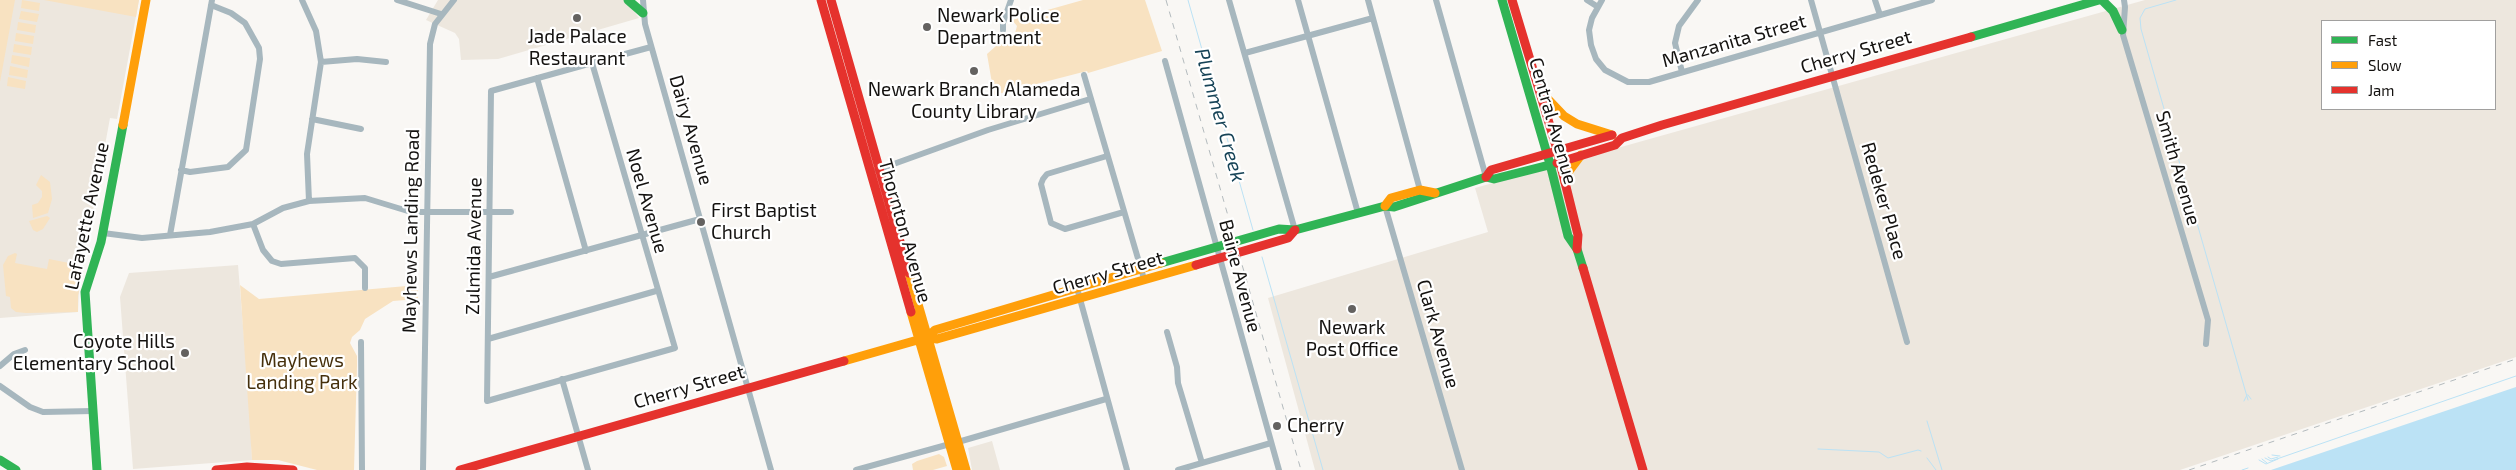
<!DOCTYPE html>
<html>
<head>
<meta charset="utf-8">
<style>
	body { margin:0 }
	#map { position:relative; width:2516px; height:470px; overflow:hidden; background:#f9f7f4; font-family:"Exo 2",sans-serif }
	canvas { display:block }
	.legend { position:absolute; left:2321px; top:20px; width:175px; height:90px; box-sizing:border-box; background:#fff; border:1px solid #a1a09f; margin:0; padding:6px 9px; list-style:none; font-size:15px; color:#141210 }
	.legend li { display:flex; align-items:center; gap:10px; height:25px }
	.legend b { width:25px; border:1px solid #a1a09f }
</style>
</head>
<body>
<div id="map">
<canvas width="2516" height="470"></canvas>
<ul class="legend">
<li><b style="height:6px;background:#30b455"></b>Fast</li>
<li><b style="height:6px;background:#ff9f0a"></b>Slow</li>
<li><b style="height:6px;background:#e5322d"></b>Jam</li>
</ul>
</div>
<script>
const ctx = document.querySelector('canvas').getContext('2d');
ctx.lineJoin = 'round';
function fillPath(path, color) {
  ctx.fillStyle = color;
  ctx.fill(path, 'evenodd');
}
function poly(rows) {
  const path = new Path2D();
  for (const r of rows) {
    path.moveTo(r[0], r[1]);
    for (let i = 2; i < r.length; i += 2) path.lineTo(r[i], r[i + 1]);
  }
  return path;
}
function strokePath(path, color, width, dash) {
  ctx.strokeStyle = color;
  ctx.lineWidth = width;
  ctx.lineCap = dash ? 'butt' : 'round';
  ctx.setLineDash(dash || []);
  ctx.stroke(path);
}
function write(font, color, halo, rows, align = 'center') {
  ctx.font = font + ' "Exo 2",sans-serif';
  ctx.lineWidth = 4.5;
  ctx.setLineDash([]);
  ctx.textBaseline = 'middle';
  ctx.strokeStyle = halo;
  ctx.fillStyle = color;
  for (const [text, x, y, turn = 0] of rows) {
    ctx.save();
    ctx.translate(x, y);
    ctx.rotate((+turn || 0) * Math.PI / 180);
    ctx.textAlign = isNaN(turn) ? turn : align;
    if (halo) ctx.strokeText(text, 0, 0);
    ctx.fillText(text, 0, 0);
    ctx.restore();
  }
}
const built = poly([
	[0,0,139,0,117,119,110,118,83,265,85,267,79,288,78,312,0,318],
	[438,0,626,0,639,18,498,59,461,60,459,39,455,33,426,20],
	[2145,0,2516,0,2516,357,2180,470,1315,470,1268,298,1488,232,1475,188],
	[2322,21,2495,21,2495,109,2322,109],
	[238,265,250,410,252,460,133,469,120,297,129,273],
	[992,441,1000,470,972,470,968,448]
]);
const green = poly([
	[0,0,15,0,0,82],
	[22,0,40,3,39,11,21,8],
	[44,0,139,0,136,17],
	[1083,0,1145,0,1162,51,1088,73,1087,71,994,95,987,54,996,46,1014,37,1017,26,1012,20],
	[21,11,39,14,37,22,19,19],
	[18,22,36,25,35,33,17,30],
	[16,33,34,36,33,44,15,41],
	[14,44,32,47,31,55,13,52],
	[12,55,30,58,29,67,11,63],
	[10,66,28,70,27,78,9,75],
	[8,77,26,81,25,89,7,86],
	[41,175,50,182,52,199,48,213,33,218,32,205,38,203,42,197,42,191,36,185],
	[47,216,50,218,43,229,37,232,33,230,29,221],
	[15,253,17,254,15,263,47,269,49,259,84,266,78,296,78,312,26,313,16,312,11,308,10,297,6,296,3,265,8,256],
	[240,285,259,299,418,285,418,299,393,301,365,319,360,330,352,337,350,343,357,356,357,366,354,470,317,470,278,460,252,460],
	[939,454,944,457,947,466,933,470,913,470,912,464,917,461]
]);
const water = poly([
	[2516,387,2516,470,2271,470]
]);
const stream = poly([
	[1188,0,1253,230],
	[2176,0,2145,9,2140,18,2141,29,2248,400],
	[1262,257,1323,470],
	[2248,395,2251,399],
	[2244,401,2247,395],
	[1927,421,1942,470],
	[1818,449,1879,452,1888,458,1918,450,1921,451],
	[2272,455,2280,456],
	[2268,457,2271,459,2278,457],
	[1927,458,1936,470],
	[2265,458,2271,461,2516,376],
	[2262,459,2267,463],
	[2259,460,2266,464,2278,459],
	[2242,470,2248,468]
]);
const street = poly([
	[302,0,316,31,321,62,307,154,309,201],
	[397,0,441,14],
	[643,0,645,24,771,470],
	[1229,0,1295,230],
	[1298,0,1358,213],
	[1368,0,1420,190],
	[1436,0,1486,177],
	[1587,0,1598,7],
	[1602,0,1592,18,1589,30,1591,45,1596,59,1605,70,1628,82,1649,82,1932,0],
	[1811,0,1907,342],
	[1875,0,1880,15],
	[2124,0,2125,7,2123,35,2208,320,2206,344],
	[1003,30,1003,23,1011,0],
	[1245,53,1373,18],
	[1165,61,1279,470],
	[321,62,357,59,386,62],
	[592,63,675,348,487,401,491,91,592,63,651,47],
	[1682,72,1675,43,1679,26,1698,0],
	[1084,75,1144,279],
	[537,78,586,251],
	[312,119,361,129],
	[1107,156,1047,174,1043,179,1041,184,1051,223,1065,229,1124,212],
	[181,170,190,172,228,167,246,150,260,59,259,48,245,23,231,13,211,5],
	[877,170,988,130,1090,99],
	[1385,206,1462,470],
	[253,224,263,250,272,261,281,264,355,258,365,268,365,288],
	[103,233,142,238,210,232,253,224,283,208,309,201,365,198,411,212,511,212],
	[170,235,212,0],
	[489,277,700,219],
	[1077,288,1127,470],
	[1167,332,1177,367,1178,383,1202,463],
	[488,339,656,291],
	[361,342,362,470],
	[0,366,14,354,25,350],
	[562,379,588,470],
	[0,386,30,407,43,412,93,411],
	[958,442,1106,399],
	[423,470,430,44,435,24,454,0],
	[856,470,950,444],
	[1178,470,1271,443]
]);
const fast = poly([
	[628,0,643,13],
	[1502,0,1550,164,1568,236,1577,249,1583,268],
	[2102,0,2113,11,2122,30],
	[1971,37,2099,0],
	[1161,263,1279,229,1295,230,1385,206,1394,207,1486,177,1494,179,1557,163],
	[0,460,16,470],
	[97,470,85,292,101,242,123,125]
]);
const slow = poly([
	[1545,96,1564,116,1577,124,1612,135],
	[123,125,146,0],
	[1565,182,1569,171,1581,155],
	[1385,206,1391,198,1420,190,1435,193],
	[909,273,966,470],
	[911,312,957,470],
	[928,337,935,330,1161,263],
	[844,361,928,337,937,339,1196,265]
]);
const jam = poly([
	[821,0,911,312],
	[831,0,909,273],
	[1512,0,1556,146,1578,235,1577,249],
	[1557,163,1615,145,1622,138,1662,125,1971,37],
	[1486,177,1491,170,1612,135],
	[1196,265,1288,238,1295,230],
	[1583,268,1643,470],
	[216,470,247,467,293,470],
	[460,470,844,361]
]);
const rail = poly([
	[1166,0,1301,470],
	[2189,470,2516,359]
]);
const markers = [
	[577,18,5,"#646260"],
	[927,27,5,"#646260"],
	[974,71,5,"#646260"],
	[701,222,5,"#646260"],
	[1352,309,5,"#646260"],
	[185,353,5,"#646260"],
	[1277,426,5,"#646260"]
];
const poiNames = [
	["Newark Police",937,16],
	["Department",937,38],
	["Jade Palace",577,37,"center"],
	["Restaurant",577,59,"center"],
	["Newark Branch Alameda",974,90,"center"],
	["County Library",974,112,"center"],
	["First Baptist",711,211],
	["Church",711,233],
	["Newark",1352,328,"center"],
	["Post Office",1352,350,"center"],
	["Coyote Hills",175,342,"right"],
	["Elementary School",175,364,"right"],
	["Cherry",1287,426]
];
const streetNames = [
	["Manzanita Street",1734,41,-16],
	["Cherry Street",1856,52,-16],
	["Central Avenue",1553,121,74],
	["Dairy Avenue",691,130,74],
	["Smith Avenue",2178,168,74],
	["Noel Avenue",647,201,74],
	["Redeker Place",1884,201,74],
	["Lafayette Avenue",87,216,-78],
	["Mayhews Landing Road",411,231,-89],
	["Thornton Avenue",905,231,74],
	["Zulmida Avenue",474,246,-89],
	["Cherry Street",1108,273,-16],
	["Baine Avenue",1240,276,75],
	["Clark Avenue",1438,334,74],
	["Cherry Street",689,387,-16]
];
const parkNames = [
	["Mayhews",302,361],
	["Landing Park",302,383]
];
const waterNames = [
	["Plummer Creek",1220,115,74]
];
fillPath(built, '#ede7de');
fillPath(green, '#f8e2c1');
fillPath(water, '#bbe2f5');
strokePath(stream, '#bbe2f5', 1);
strokePath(street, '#a7b7be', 6);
strokePath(fast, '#30b455', 9);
strokePath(slow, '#ff9f0a', 9);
strokePath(jam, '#e5322d', 9);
strokePath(rail, '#b3babd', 1, [6, 6]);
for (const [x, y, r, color] of markers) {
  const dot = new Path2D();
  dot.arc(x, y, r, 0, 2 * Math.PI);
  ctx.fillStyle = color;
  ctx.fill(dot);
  strokePath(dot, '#fff', 2);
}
write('19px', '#141210', '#fff', poiNames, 'left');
write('19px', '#141210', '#fff', streetNames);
write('19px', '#46300c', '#fff', parkNames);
write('italic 20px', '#164357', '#fff', waterNames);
</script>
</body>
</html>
